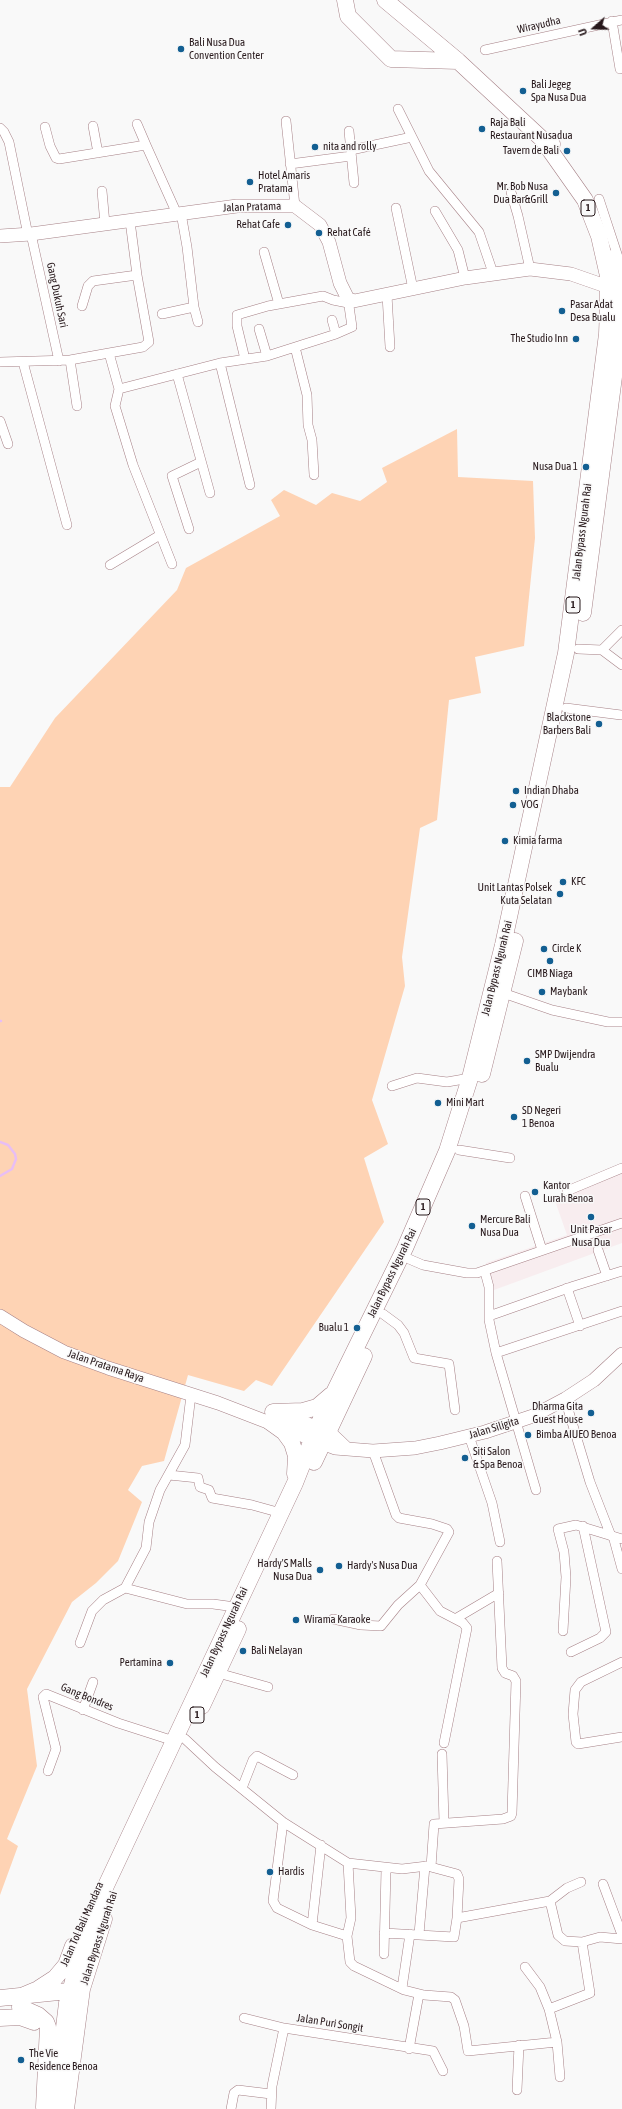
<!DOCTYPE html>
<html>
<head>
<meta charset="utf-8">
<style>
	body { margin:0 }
	#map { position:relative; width:622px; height:2109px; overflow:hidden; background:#f9f9f9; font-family:"Asap Condensed",sans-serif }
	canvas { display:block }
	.north { position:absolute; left:574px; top:8px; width:40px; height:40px; -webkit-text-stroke:3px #f9f9f9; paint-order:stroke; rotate:250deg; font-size:11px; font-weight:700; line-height:16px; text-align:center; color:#27181b }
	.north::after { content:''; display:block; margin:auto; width:14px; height:18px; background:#27181b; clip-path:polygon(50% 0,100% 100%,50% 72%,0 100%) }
</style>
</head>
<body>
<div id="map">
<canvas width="622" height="2109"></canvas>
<div class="north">U</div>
</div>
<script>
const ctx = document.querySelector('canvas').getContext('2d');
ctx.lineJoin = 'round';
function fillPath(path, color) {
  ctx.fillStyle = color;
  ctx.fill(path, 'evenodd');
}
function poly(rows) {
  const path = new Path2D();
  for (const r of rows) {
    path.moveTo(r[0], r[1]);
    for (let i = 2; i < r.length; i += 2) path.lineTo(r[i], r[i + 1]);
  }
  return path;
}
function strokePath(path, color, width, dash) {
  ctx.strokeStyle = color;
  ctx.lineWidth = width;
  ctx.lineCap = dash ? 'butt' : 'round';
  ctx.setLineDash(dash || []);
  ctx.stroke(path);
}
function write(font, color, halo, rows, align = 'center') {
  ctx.font = font + ' "Asap Condensed",sans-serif';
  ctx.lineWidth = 3;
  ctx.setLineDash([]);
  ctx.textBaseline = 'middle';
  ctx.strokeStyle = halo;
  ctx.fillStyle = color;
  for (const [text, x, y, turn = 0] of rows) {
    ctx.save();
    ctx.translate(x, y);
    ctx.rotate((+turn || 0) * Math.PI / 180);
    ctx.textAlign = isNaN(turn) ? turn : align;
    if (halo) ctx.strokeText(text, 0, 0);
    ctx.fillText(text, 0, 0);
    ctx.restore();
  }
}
const built = poly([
	[622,1170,622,1243,494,1290,486,1263,567,1235,554,1198]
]);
const green = poly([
	[457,429,458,477,533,481,535,538,524,646,475,657,481,693,449,700,437,820,420,828,402,957,405,986,372,1100,388,1144,364,1158,384,1222,272,1386,256,1380,244,1391,188,1375,164,1461,142,1466,128,1490,142,1502,118,1561,96,1583,72,1602,27,1689,37,1766,7,1839,18,1846,0,1895,0,787,10,787,55,718,177,590,186,568,280,516,271,500,284,490,316,505,332,493,360,501,387,482,382,468]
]);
const stream = poly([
	[0,1021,1,1021],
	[0,1142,8,1145,15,1154,16,1159,12,1169,0,1176]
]);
const street = poly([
	[612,21,620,69],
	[485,50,622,20],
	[398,109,429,171,479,232,493,273],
	[286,121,295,206],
	[137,124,146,145],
	[93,126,98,153],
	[45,127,50,146,56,158,59,159,146,145,177,214],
	[0,128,4,132,9,142,28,235],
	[349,131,354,183],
	[351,150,412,137],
	[290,164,351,156],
	[102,191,105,224],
	[511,192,518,216,530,269],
	[599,199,620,263],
	[396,208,413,289],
	[435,211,458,250,465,278],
	[31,234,59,361],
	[264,252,279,304],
	[387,295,390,347],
	[82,306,88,286,93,281,137,275],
	[194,307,198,322],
	[162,314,194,307,187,247,181,213],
	[332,320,336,334],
	[259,329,267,356],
	[295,347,307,395,308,425,312,440,314,475],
	[109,353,143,347,149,342,137,275,130,221],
	[245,359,237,326,237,315,268,306,323,296,333,300,348,303],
	[70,360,77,406],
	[0,362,70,360,109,353,119,389,115,406,133,465,172,564],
	[23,362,67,525],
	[220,363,250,485],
	[177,374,210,493],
	[119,389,220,363,267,356,336,334,352,327,348,299],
	[0,421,8,444],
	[189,529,172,476,201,462],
	[110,565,160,535],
	[578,649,602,650,622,665],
	[602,650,622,630],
	[566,708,621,715],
	[503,993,552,1010,608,1022,622,1022],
	[392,1086,417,1078,447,1082,470,1078],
	[459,1150,510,1158],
	[567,1191,622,1168],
	[525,1196,542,1250],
	[598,1250,607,1276],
	[409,1259,423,1265,467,1273,477,1273,622,1223],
	[485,1272,489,1287,489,1320,496,1353,536,1490],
	[567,1288,580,1326],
	[383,1314,398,1325,404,1333,414,1358,449,1364,455,1410],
	[489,1316,574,1286,622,1271],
	[496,1353,622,1311],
	[565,1399,590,1482,611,1536],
	[469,1436,492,1503,500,1542],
	[169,1475,198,1478,200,1487,209,1490,212,1498,252,1505,281,1513],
	[613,1536,622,1569],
	[420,1585,440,1611,463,1623,467,1628,444,1743],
	[125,1588,187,1604,213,1604,235,1607],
	[333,1619,361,1625,381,1626,398,1605,420,1585,449,1532,447,1529,432,1524,399,1518,396,1515,373,1451],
	[455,1619,499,1593],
	[563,1631,566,1577,564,1552,558,1529,576,1525,622,1539],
	[80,1643,92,1611,103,1600,125,1588,146,1548,149,1522,160,1490,185,1445,191,1395],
	[571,1652,600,1638,606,1632,583,1526],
	[622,1662,581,1682,575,1690,573,1714,576,1742,578,1744,622,1737],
	[218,1673,268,1687],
	[83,1710,93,1682],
	[185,1739,215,1767,283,1822,348,1863,402,1869,427,1866,457,1874,459,1879,457,1918,454,1937,384,1933],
	[442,1754,444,1822],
	[48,1771,56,1749,43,1697,46,1694,118,1723,174,1741],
	[242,1788,253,1760,257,1756,293,1775],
	[283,1822,273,1901,277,1908,312,1925,347,1936],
	[348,1863,351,1918,347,1936,350,1962,354,1966,404,1990,424,1995,451,1997,455,2000,464,2026,468,2051,557,2042,549,2009,540,1987,525,1967],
	[431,1867,434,1824,503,1819,511,1816,512,1813,516,1681,513,1676,505,1673,502,1668,497,1561],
	[603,1884,622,1935],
	[550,1901,567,1888,581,1882],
	[457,1918,550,1901,558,1935,565,1941,582,1942,600,1937,622,1939],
	[312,1925,321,1845],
	[419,1934,425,1866],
	[384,1954,386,1869],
	[402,1988,410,1934],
	[549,2009,590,1993,582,1942],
	[244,2018,284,2028],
	[557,2042,560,2077],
	[409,2049,419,1994],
	[517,2090,519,2045],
	[231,2109,234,2093,238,2090,271,2094],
	[271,2109,272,2086,284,2028,433,2051,443,2071]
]);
const secondary = poly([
	[0,236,31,234,237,206,295,206,320,225,329,242,340,283,348,299,354,301,465,278,530,269,571,274,617,290],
	[0,1316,24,1331,64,1352,108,1368,218,1403,335,1448,373,1451,415,1448,440,1443,485,1432,533,1416,565,1399,594,1380,622,1354],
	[278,1414,328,1431,347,1449]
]);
const highway = poly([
	[345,0,348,16,391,59,458,61],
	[385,0,458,61,542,139,552,144],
	[613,258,622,289],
	[583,613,620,331,622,299],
	[482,1074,515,941],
	[273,1412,303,1411,317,1407,331,1395],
	[270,1422,284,1432,292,1443,296,1456,295,1474],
	[314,1462,364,1356],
	[202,1706,238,1629],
	[19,1997,38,1989,55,1978,66,1965,73,1946],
	[0,1998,78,1990],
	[20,2007,38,2015,46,2022,48,2027,44,2107],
	[0,2018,20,2017,34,2022],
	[54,2109,67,2003,83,1944,103,1892,295,1483,317,1427,405,1248,447,1151,470,1078,503,945,566,653,607,334,608,308,608,276,599,236,585,200,542,139],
	[66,2109,82,1989,104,1919]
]);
const markers = [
	[181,49,4,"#135f92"],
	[523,91,4,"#135f92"],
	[482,129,4,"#135f92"],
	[315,147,4,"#135f92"],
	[567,151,4,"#135f92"],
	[250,182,4,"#135f92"],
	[556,193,4,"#135f92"],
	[288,225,4,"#135f92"],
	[319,233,4,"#135f92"],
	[562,311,4,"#135f92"],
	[576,339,4,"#135f92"],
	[586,467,4,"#135f92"],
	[599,724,4,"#135f92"],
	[516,791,4,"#135f92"],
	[513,805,4,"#135f92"],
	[505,841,4,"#135f92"],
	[563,882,4,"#135f92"],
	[560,894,4,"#135f92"],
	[544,949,4,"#135f92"],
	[550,961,4,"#135f92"],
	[542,992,4,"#135f92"],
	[527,1061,4,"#135f92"],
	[438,1103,4,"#135f92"],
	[514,1117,4,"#135f92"],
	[535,1192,4,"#135f92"],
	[591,1217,4,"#135f92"],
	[472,1226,4,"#135f92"],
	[357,1328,4,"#135f92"],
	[591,1413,4,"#135f92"],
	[528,1435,4,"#135f92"],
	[465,1458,4,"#135f92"],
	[339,1566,4,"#135f92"],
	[320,1570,4,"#135f92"],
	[296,1620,4,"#135f92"],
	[243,1651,4,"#135f92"],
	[170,1663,4,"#135f92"],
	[270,1872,4,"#135f92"],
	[21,2060,4,"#135f92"]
];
const shields = [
	[588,208,14],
	[573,605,14],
	[423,1207,14],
	[197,1715,14]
];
const shieldNames = [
	["1",588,208],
	["1",573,605],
	["1",423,1207],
	["1",197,1715]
];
const streetNames = [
	["Wirayudha",539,25,-13],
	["Jalan Pratama",252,207,-2],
	["Gang Dukuh Sari",57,295,78],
	["Jalan Bypass Ngurah Rai",582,532,-83],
	["Jalan Bypass Ngurah Rai",497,968,-76],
	["Jalan Bypass Ngurah Rai",392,1273,-64],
	["Jalan Pratama Raya",106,1366,19],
	["Jalan Siligita",494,1428,-17],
	["Jalan Bypass Ngurah Rai",224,1632,-65],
	["Gang Bondres",87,1697,22],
	["Jalan Tol Bali Mandara",82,1924,-66],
	["Jalan Bypass Ngurah Rai",99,1938,-72],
	["Jalan Puri Songit",330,2023,9]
];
const poiNames = [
	["Bali Nusa Dua",189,43],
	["Convention Center",189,56],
	["Bali Jegeg",531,85],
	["Spa Nusa Dua",531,98],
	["Raja Bali",490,123],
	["Restaurant Nusadua",490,136],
	["nita and rolly",323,147],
	["Tavern de Bali",559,151,"right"],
	["Hotel Amaris",258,176],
	["Pratama",258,189],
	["Mr. Bob Nusa",548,187,"right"],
	["Dua Bar&Grill",548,200,"right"],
	["Rehat Cafe",280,225,"right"],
	["Rehat Café",327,233],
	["Pasar Adat",570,305],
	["Desa Bualu",570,318],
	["The Studio Inn",568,339,"right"],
	["Nusa Dua 1",578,467,"right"],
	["Blackstone",591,718,"right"],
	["Barbers Bali",591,731,"right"],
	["Indian Dhaba",524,791],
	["VOG",521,805],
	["Kimia farma",513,841],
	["KFC",571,882],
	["Unit Lantas Polsek",552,888,"right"],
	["Kuta Selatan",552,901,"right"],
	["Circle K",552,949],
	["CIMB Niaga",550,974,"center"],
	["Maybank",550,992],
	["SMP Dwijendra",535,1055],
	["Bualu",535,1068],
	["Mini Mart",446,1103],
	["SD Negeri",522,1111],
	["1 Benoa",522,1124],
	["Kantor",543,1186],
	["Lurah Benoa",543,1199],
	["Mercure Bali",480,1220],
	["Nusa Dua",480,1233],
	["Unit Pasar",591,1230,"center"],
	["Nusa Dua",591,1243,"center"],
	["Bualu 1",349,1328,"right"],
	["Dharma Gita",583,1407,"right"],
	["Guest House",583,1420,"right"],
	["Bimba AIUEO Benoa",536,1435],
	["Siti Salon",473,1452],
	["& Spa Benoa",473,1465],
	["Hardy'S Malls",312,1564,"right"],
	["Nusa Dua",312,1577,"right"],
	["Hardy's Nusa Dua",347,1566],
	["Wirama Karaoke",304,1620],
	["Bali Nelayan",251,1651],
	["Pertamina",162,1663,"right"],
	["Hardis",278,1872],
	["The Vie",29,2054],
	["Residence Benoa",29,2067]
];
fillPath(built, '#f8edef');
fillPath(green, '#fed3b4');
strokePath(stream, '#e8bef4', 2.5);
strokePath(street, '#a68086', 10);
strokePath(secondary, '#a68086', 14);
strokePath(highway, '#a68086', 17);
strokePath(street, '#fff', 9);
strokePath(secondary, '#fff', 13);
strokePath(highway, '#fff', 16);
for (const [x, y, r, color] of markers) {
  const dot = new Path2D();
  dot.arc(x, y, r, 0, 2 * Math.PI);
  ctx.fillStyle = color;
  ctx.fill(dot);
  strokePath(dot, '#f9f9f9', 1.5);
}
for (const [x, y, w] of shields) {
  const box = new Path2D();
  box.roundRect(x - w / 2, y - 8, w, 16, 3);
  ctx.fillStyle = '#f9f9f9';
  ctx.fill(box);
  strokePath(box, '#27181b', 1);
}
write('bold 10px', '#27181b', null, shieldNames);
write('11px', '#27181b', '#f9f9f9', streetNames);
write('11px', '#27181b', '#f9f9f9', poiNames, 'left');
</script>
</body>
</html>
